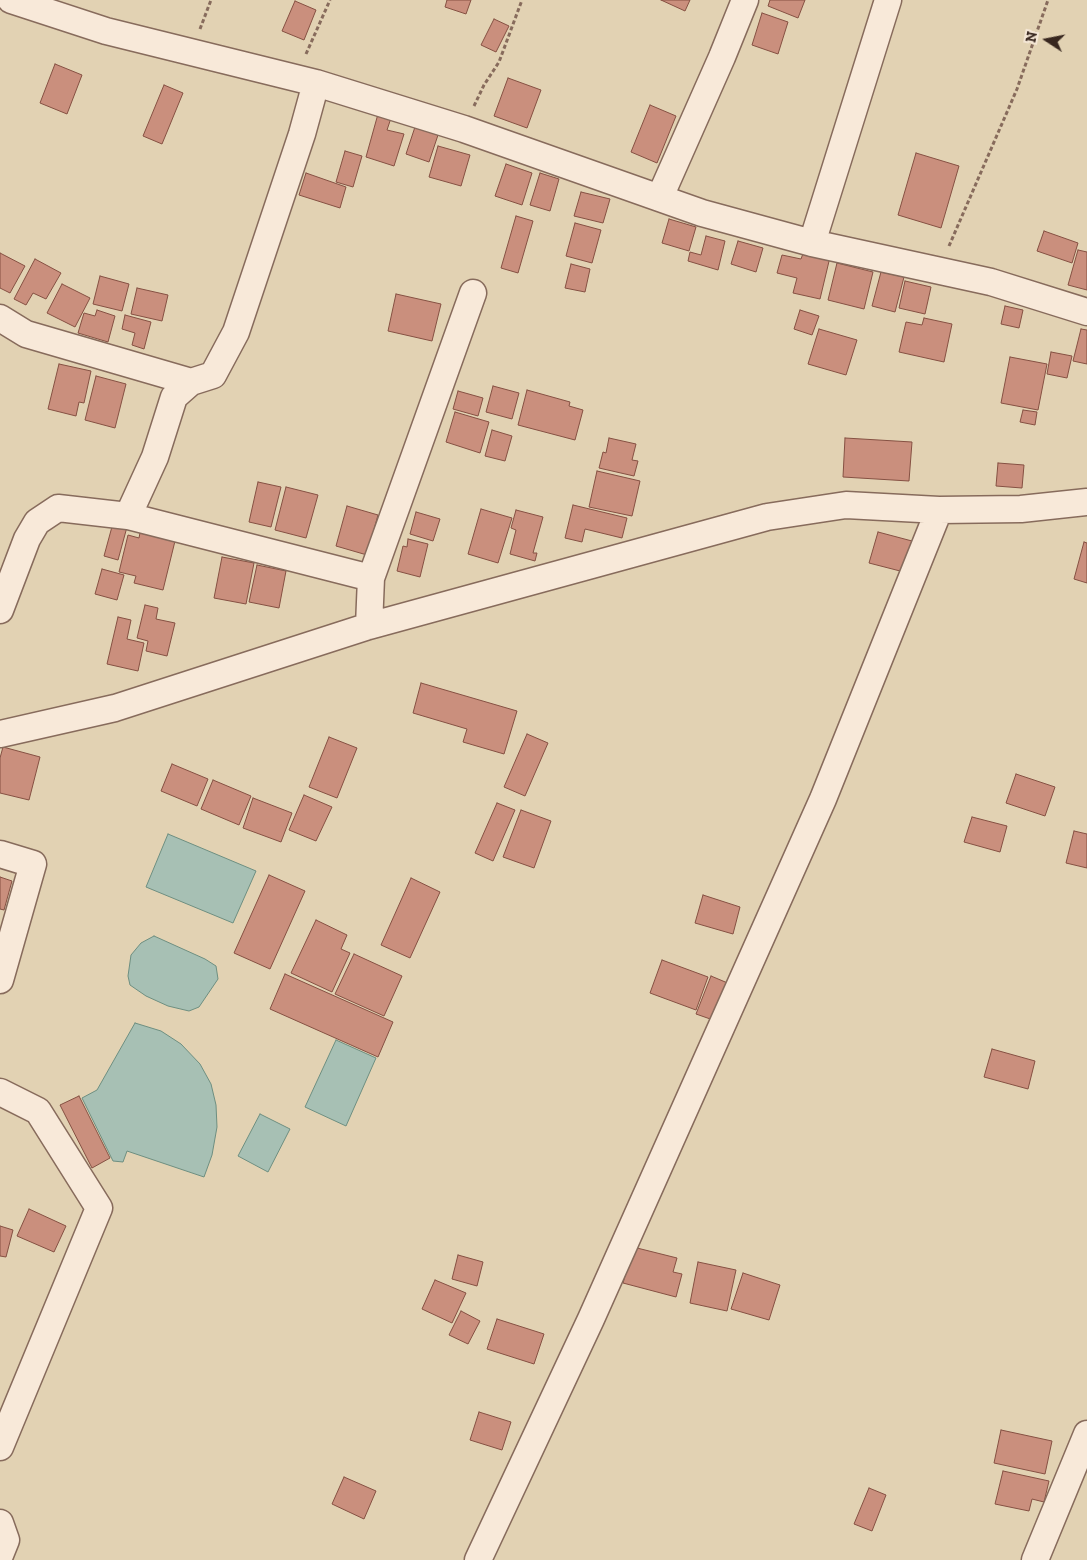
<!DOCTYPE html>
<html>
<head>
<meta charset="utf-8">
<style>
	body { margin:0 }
	#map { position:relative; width:1087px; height:1560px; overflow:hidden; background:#eddac6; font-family:"Zilla Slab",serif }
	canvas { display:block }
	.north { position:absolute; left:1022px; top:15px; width:50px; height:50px; -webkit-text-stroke:4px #f4e6d5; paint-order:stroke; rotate:281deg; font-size:14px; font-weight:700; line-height:20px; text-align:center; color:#38271f }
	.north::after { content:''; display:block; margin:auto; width:18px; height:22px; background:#38271f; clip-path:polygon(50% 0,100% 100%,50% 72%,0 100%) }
</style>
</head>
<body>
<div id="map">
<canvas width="1087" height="1560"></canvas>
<div class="north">N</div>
</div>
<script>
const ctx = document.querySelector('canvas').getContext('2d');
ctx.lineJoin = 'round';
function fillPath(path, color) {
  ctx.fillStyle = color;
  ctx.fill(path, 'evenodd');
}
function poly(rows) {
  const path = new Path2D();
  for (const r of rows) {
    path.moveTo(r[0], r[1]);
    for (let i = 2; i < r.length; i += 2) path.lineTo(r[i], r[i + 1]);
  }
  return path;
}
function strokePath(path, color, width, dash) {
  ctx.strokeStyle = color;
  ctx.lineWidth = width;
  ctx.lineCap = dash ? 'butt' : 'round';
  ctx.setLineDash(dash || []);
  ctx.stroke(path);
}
const farmland = poly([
	[0,0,1087,0,1087,1560,0,1560]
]);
const water = poly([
	[168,834,256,871,233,923,146,887,168,834],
	[154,936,205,959,216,966,218,979,199,1007,189,1011,168,1006,146,996,130,985,128,976,131,955,141,943,154,936],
	[135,1023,161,1031,181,1044,200,1064,211,1084,216,1105,217,1127,212,1155,204,1177,127,1151,123,1162,113,1161,82,1098,97,1090,135,1023],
	[336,1040,376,1058,346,1126,305,1107,336,1040],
	[260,1114,290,1129,268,1172,238,1156,260,1114]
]);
const building = poly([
	[447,0,471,0,466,14,445,7,447,0],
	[661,0,690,0,685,11,661,0],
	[770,0,805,0,798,18,768,6,770,0],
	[295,1,316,10,304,40,282,31,295,1],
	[762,13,788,22,778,54,752,45,762,13],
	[494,19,509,26,496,52,481,45,494,19],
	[55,64,82,75,67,114,40,103,55,64],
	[508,78,541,90,527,128,494,116,508,78],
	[164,85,183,93,162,144,143,136,164,85],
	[650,105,676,116,657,163,631,152,650,105],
	[378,114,391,118,387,130,404,134,394,166,366,157,378,114],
	[416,124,439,132,429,162,406,154,416,124],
	[438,146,470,155,461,186,429,177,438,146],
	[345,151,362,156,353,187,336,182,345,151],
	[916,153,959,166,941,228,898,215,916,153],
	[506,164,532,173,522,205,495,196,506,164],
	[306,173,346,187,340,208,299,195,306,173],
	[540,173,559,179,550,211,530,205,540,173],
	[581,192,610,199,603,223,574,216,581,192],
	[516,216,533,221,518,273,501,268,516,216],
	[669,219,696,227,689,251,662,243,669,219],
	[575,223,601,230,592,263,566,256,575,223],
	[1044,231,1078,243,1072,263,1037,251,1044,231],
	[706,236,725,241,718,270,688,261,690,252,701,255,706,236],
	[738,241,763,248,756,272,731,264,738,241],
	[1078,250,1087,252,1087,290,1068,285,1078,250],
	[804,251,830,257,820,299,793,293,797,278,777,273,782,255,801,259,804,251],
	[0,253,25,266,10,293,0,288,0,253],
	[35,259,61,273,46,299,33,293,26,305,14,299,35,259],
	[837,263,873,272,864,309,828,300,837,263],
	[571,264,590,269,585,292,565,288,571,264],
	[881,272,904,277,895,312,872,306,881,272],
	[100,276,129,284,122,311,93,304,100,276],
	[905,281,931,287,925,314,899,308,905,281],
	[62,284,90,298,75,327,47,313,62,284],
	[137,288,168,295,162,321,131,314,137,288],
	[396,294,441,304,432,341,388,331,396,294],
	[1005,306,1023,310,1019,328,1001,324,1005,306],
	[97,310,115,316,108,342,78,333,84,313,95,316,97,310],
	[800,310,819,316,812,335,794,329,800,310],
	[125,315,151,322,144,349,132,345,135,333,122,329,125,315],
	[924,318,952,324,944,362,899,352,906,322,922,325,924,318],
	[819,329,857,340,846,375,808,364,819,329],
	[1081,329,1087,330,1087,364,1073,361,1081,329],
	[1051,352,1072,356,1067,378,1047,374,1051,352],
	[1010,357,1047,364,1038,410,1001,403,1010,357],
	[59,364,91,371,84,403,79,402,76,416,48,409,59,364],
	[96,376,126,384,115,428,85,420,96,376],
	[493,386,519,393,512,419,486,412,493,386],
	[527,390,570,402,569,406,583,410,575,440,518,425,527,390],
	[458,391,483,398,478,416,453,409,458,391],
	[1023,410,1037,412,1035,425,1020,422,1023,410],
	[455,412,489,422,480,453,446,442,455,412],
	[492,430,512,436,505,461,485,456,492,430],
	[609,438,636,444,632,460,638,461,634,476,599,468,603,452,606,453,609,438],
	[845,438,912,442,909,481,843,477,845,438],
	[998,463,1024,465,1022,488,996,486,998,463],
	[597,471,640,481,632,516,589,507,597,471],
	[258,482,281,487,271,527,249,522,258,482],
	[286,487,318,495,306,538,275,530,286,487],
	[573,505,627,518,622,538,585,529,582,542,565,538,573,505],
	[347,506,378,515,367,555,336,546,347,506],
	[481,509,512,518,498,563,468,554,481,509],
	[516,510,543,517,533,553,537,553,535,561,510,554,516,530,511,528,516,510],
	[416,512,440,519,433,541,410,534,416,512],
	[113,523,127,527,118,560,104,556,113,523],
	[878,532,912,541,904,572,869,563,878,532],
	[140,533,175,541,163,590,134,583,136,576,119,572,128,535,139,538,140,533],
	[408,539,428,544,420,577,397,571,403,546,407,547,408,539],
	[1084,542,1087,543,1087,583,1074,579,1084,542],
	[222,557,254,563,246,604,214,598,222,557],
	[257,565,286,571,279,608,249,602,257,565],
	[102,569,124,575,117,600,95,594,102,569],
	[145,605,158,608,156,619,175,623,167,656,146,651,148,641,137,638,145,605],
	[118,617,131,620,127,639,144,643,138,671,107,664,118,617],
	[421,683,517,711,504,754,463,742,467,729,413,713,421,683],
	[527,734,548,743,525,796,504,787,527,734],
	[329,737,357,748,337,798,309,787,329,737],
	[3,747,40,757,29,800,0,793,0,758,3,747],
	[172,764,208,779,197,806,161,791,172,764],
	[1016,774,1055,787,1045,816,1006,803,1016,774],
	[213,780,251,796,239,825,201,809,213,780],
	[304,795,332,807,316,841,289,830,304,795],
	[253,798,292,813,281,842,243,828,253,798],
	[497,803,515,810,493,861,475,853,497,803],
	[521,810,551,821,534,868,503,857,521,810],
	[972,817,1007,826,1000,852,964,842,972,817],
	[1074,831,1087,834,1087,868,1066,863,1074,831],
	[269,875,305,891,270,969,234,953,269,875],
	[0,877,12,881,4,910,0,909,0,877],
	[411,878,440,892,410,958,381,945,411,878],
	[703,895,740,907,733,934,695,923,703,895],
	[316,920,347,935,341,949,350,953,332,992,291,973,316,920],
	[354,954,402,976,384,1016,335,994,354,954],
	[662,960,708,977,696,1010,650,993,662,960],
	[285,974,393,1022,378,1057,270,1009,285,974],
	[711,976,730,984,716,1021,696,1014,711,976],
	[992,1049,1035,1061,1028,1089,984,1077,992,1049],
	[79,1096,110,1158,92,1168,60,1105,79,1096],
	[29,1209,66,1226,54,1252,17,1236,29,1209],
	[0,1226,13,1230,6,1257,0,1256,0,1226],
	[633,1247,677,1258,673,1272,682,1274,676,1297,623,1283,633,1247],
	[458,1255,483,1262,477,1286,452,1279,458,1255],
	[698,1262,736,1270,727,1311,690,1303,698,1262],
	[743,1273,780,1285,769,1320,731,1309,743,1273],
	[435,1280,466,1293,452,1323,422,1309,435,1280],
	[461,1311,480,1321,468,1344,449,1335,461,1311],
	[497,1319,544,1334,534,1364,487,1349,497,1319],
	[479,1412,511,1422,502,1450,470,1440,479,1412],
	[1001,1430,1052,1441,1045,1474,994,1463,1001,1430],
	[1003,1471,1049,1481,1044,1502,1032,1499,1029,1511,995,1504,1003,1471],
	[344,1477,376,1491,364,1519,332,1504,344,1477],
	[869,1488,886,1495,872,1531,854,1524,869,1488]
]);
const path = poly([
	[200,29,211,0],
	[306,54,330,0],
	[474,106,484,85,499,62,522,0],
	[949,246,1017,89,1048,0]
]);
const street = poly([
	[11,0,106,31,316,83,464,129,702,213,812,243,991,282,1087,312],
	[660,197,722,57,745,0],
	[812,243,888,0],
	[0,318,26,334,191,382],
	[128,516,371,578],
	[0,610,27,539,37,522,58,508,128,516,155,457,174,397,191,382,213,375,236,332,302,134,316,83],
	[369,626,371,578,473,293],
	[0,734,115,708,369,626,767,517,846,505,939,510],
	[0,854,33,864,0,980],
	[0,1092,38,1111,99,1208,0,1447],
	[0,1523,6,1540,0,1555],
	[478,1560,591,1319,823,799,939,510,1021,509,1087,502],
	[1035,1560,1087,1434]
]);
fillPath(farmland, '#e2d2b3');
fillPath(water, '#a7c0b4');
strokePath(water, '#6e8f81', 1);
fillPath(building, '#ca8f7d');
strokePath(building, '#865143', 1);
strokePath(street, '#876b5c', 29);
strokePath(path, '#876b5c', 3, [4, 2.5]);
strokePath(street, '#f8e9d9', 26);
</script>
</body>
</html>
